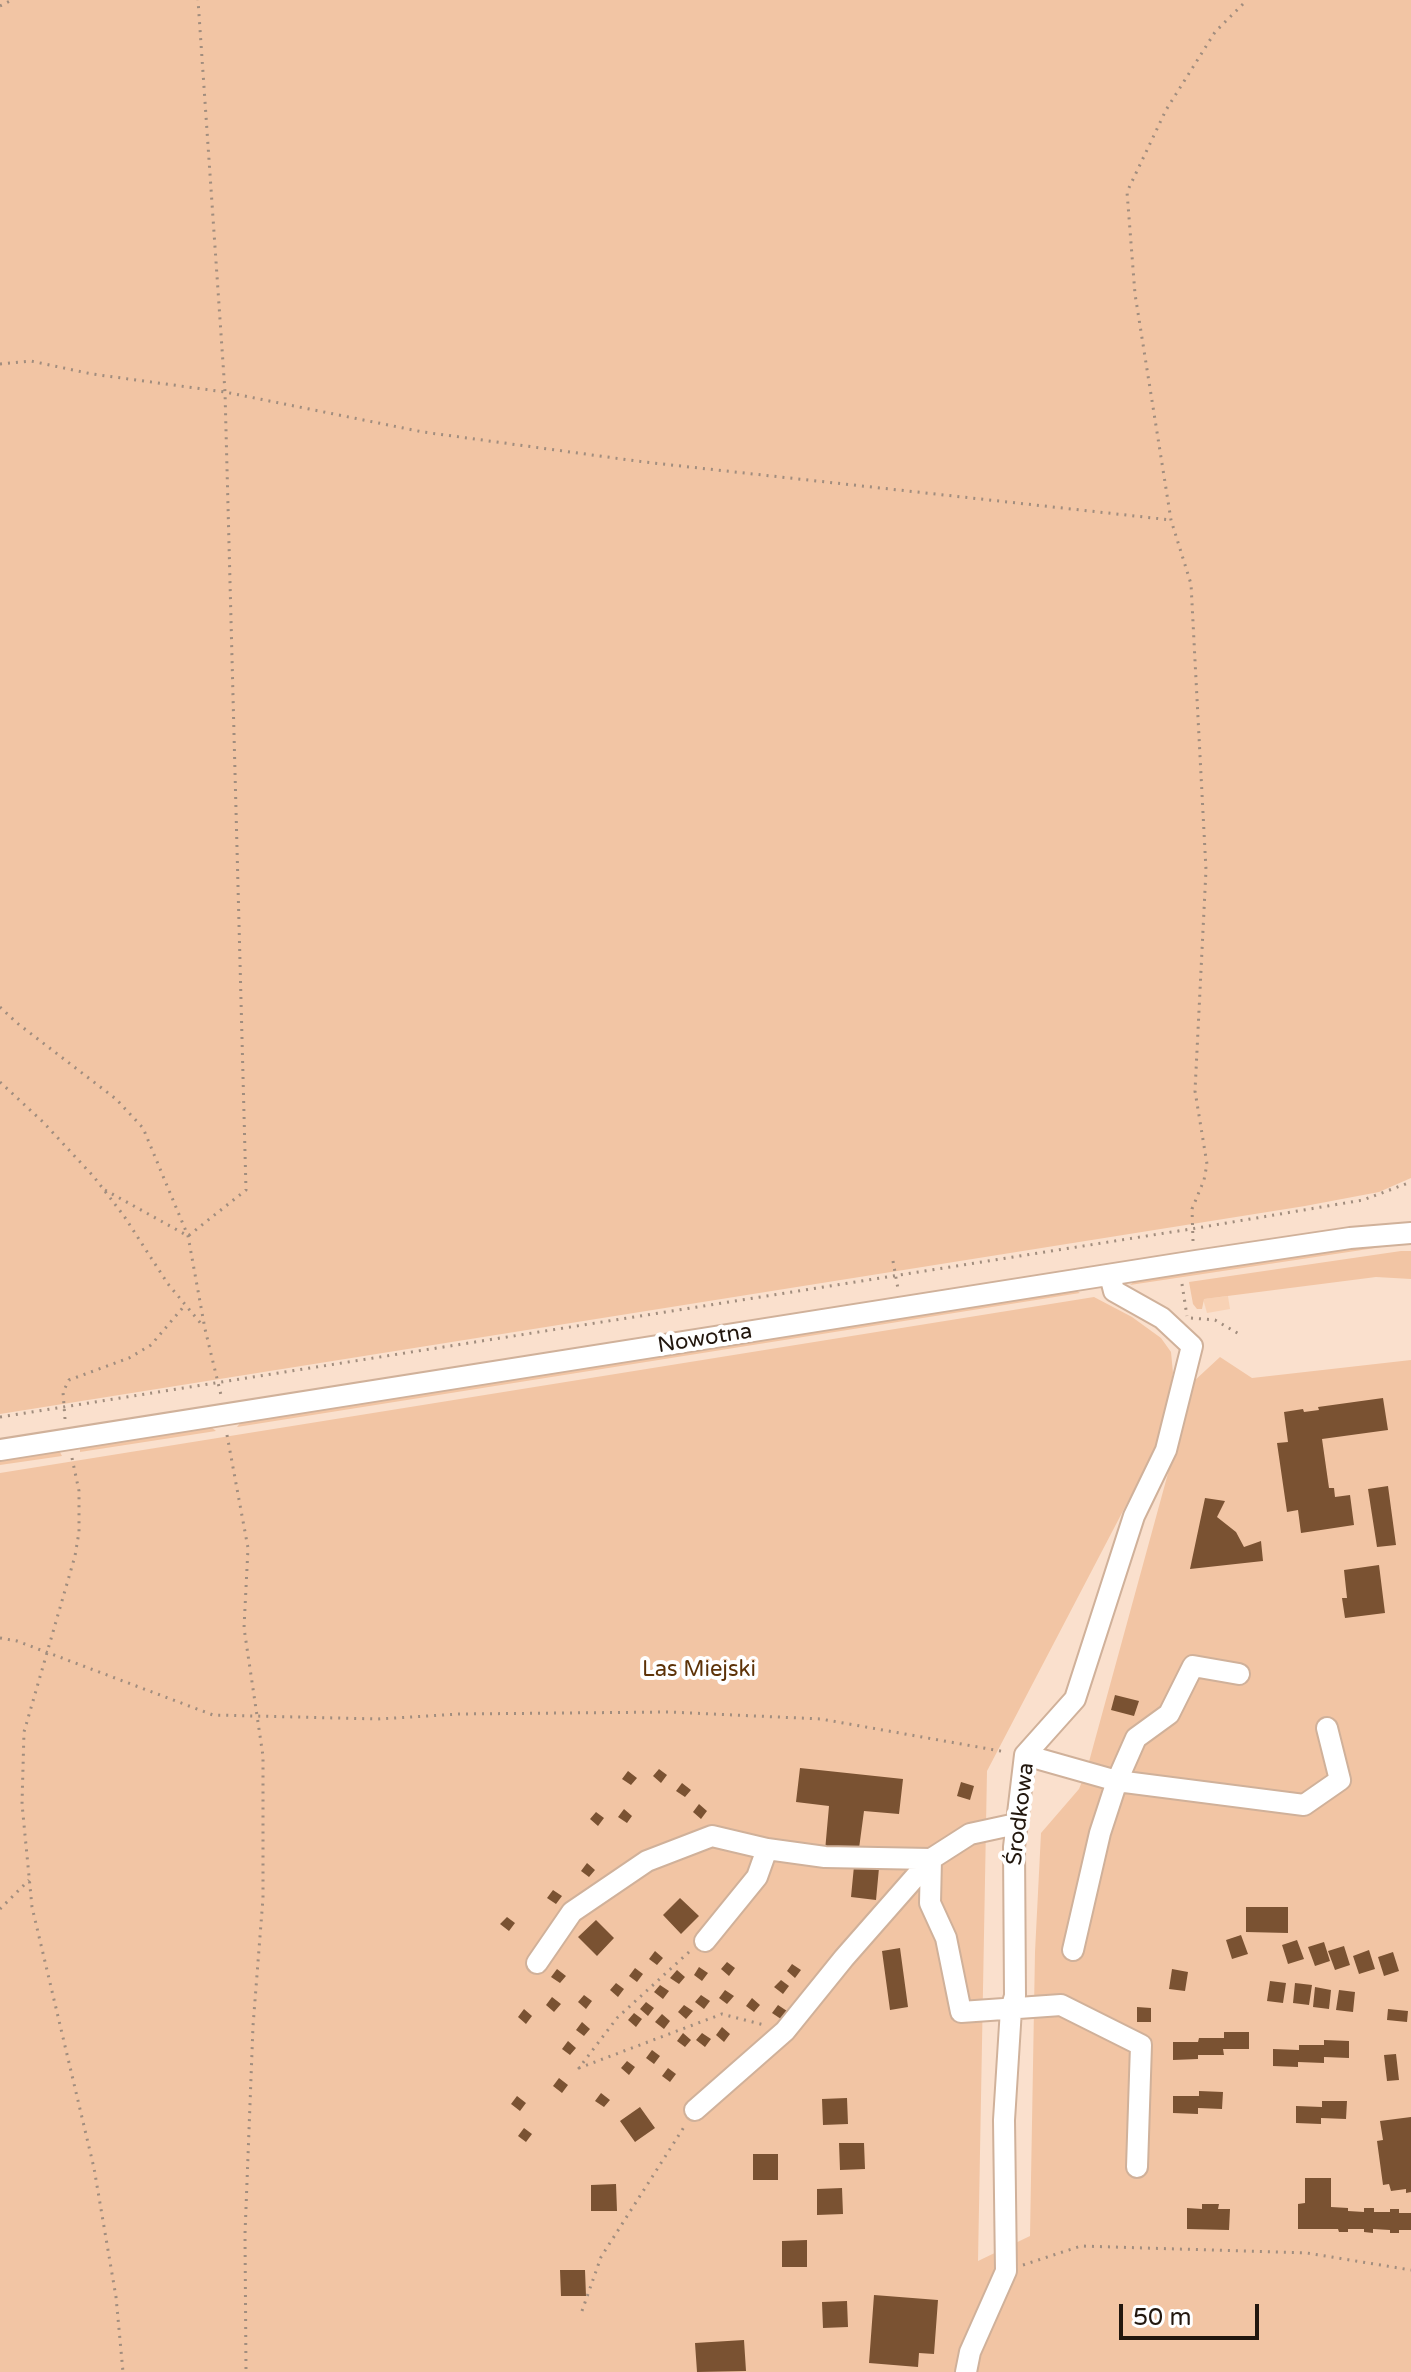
<!DOCTYPE html>
<html>
<head>
<meta charset="utf-8">
<style>
	body { margin:0 }
	#map { position:relative; width:1411px; height:2372px; overflow:hidden; background:#fae0cd; font-family:"Varela Round",sans-serif }
	canvas { display:block }
	.scale { position:absolute; left:1119px; top:2304px; width:140px; height:36px; box-sizing:border-box; border:4px solid #22170e; border-top:0; padding-left:10px; font-size:24px; line-height:28px; white-space:nowrap; color:#22170e; -webkit-text-stroke:6px #fff; paint-order:stroke }
</style>
</head>
<body>
<div id="map">
<canvas width="1411" height="2372"></canvas>
<div class="scale">50 m</div>
</div>
<script>
const ctx = document.querySelector('canvas').getContext('2d');
ctx.lineJoin = 'round';
function fillPath(path, color) {
  ctx.fillStyle = color;
  ctx.fill(path, 'evenodd');
}
function poly(rows) {
  const path = new Path2D();
  for (const r of rows) {
    path.moveTo(r[0], r[1]);
    for (let i = 2; i < r.length; i += 2) path.lineTo(r[i], r[i + 1]);
  }
  return path;
}
function strokePath(path, color, width, dash) {
  ctx.strokeStyle = color;
  ctx.lineWidth = width;
  ctx.lineCap = dash ? 'butt' : 'round';
  ctx.setLineDash(dash || []);
  ctx.stroke(path);
}
function write(font, color, halo, rows, align = 'center') {
  ctx.font = font + ' "Varela Round",sans-serif';
  ctx.lineWidth = 8;
  ctx.setLineDash([]);
  ctx.textBaseline = 'middle';
  ctx.strokeStyle = halo;
  ctx.fillStyle = color;
  for (const [text, x, y, turn = 0] of rows) {
    ctx.save();
    ctx.translate(x, y);
    ctx.rotate((+turn || 0) * Math.PI / 180);
    ctx.textAlign = isNaN(turn) ? turn : align;
    if (halo) ctx.strokeText(text, 0, 0);
    ctx.fillText(text, 0, 0);
    ctx.restore();
  }
}
const built = poly([
	[1228,1296,1230,1309,1207,1313,1203,1299]
]);
const green = poly([
	[0,0,1411,0,1411,1178,1379,1192,1305,1206,0,1414],
	[1408,1243,1395,1245,1130,1285,1137,1279,1375,1244],
	[1401,1251,1411,1251,1411,1279,1376,1277,1204,1299,1202,1309,1197,1309,1193,1304,1189,1282],
	[1075,1290,1080,1293,237,1427,241,1422],
	[1094,1297,1132,1317,1161,1338,1171,1352,1173,1373,1158,1444,987,1771,978,2261,1030,2236,1035,1952,1041,1833,1079,1789,1087,1769,1193,1382,1220,1357,1252,1378,1411,1360,1411,2372,0,2372,0,1473],
	[211,1427,216,1431,80,1452,80,1447],
	[59,1450,62,1456,0,1465,0,1460]
]);
const building = poly([
	[1383,1398,1388,1430,1322,1439,1329,1488,1334,1488,1335,1497,1350,1495,1354,1525,1301,1533,1298,1510,1287,1512,1277,1443,1288,1442,1284,1412,1303,1409,1304,1412,1319,1410,1318,1407],
	[1388,1486,1396,1545,1377,1547,1368,1489],
	[1205,1498,1225,1501,1217,1517,1236,1532,1244,1547,1261,1541,1263,1561,1190,1569],
	[1379,1565,1385,1613,1345,1618,1342,1598,1347,1598,1344,1570],
	[1115,1695,1139,1701,1134,1716,1111,1710],
	[800,1768,903,1779,899,1814,864,1811,858,1856,825,1851,829,1806,796,1802],
	[659,1769,667,1775,661,1783,653,1776],
	[628,1771,637,1778,631,1785,622,1779],
	[961,1782,974,1786,970,1800,957,1796],
	[682,1783,691,1790,685,1797,676,1791],
	[699,1804,707,1811,701,1819,693,1812],
	[624,1809,632,1816,627,1823,618,1817],
	[596,1812,604,1818,598,1826,590,1819],
	[587,1863,595,1870,589,1877,581,1871],
	[854,1866,879,1868,876,1900,851,1897],
	[553,1890,562,1896,556,1904,547,1898],
	[680,1898,699,1916,681,1934,663,1915],
	[1246,1907,1288,1907,1288,1933,1246,1932],
	[507,1917,515,1923,509,1931,500,1924],
	[596,1920,614,1938,597,1956,578,1937],
	[1241,1935,1248,1954,1232,1959,1226,1940],
	[1297,1940,1304,1959,1288,1964,1282,1945],
	[1324,1942,1330,1961,1315,1966,1308,1947],
	[1344,1946,1350,1965,1335,1970,1328,1951],
	[900,1948,908,2007,890,2010,882,1951],
	[1369,1950,1375,1969,1359,1974,1353,1956],
	[655,1951,663,1958,657,1965,649,1959],
	[1393,1952,1399,1971,1384,1976,1378,1957],
	[727,1962,735,1968,729,1976,721,1969],
	[792,1964,801,1970,795,1978,787,1971],
	[699,1967,708,1973,702,1981,694,1975],
	[635,1968,643,1974,637,1982,629,1976],
	[557,1969,566,1976,560,1983,551,1977],
	[1172,1969,1188,1972,1185,1991,1169,1989],
	[677,1970,685,1977,679,1984,670,1978],
	[781,1980,789,1986,783,1994,774,1987],
	[1270,1981,1286,1983,1283,2003,1267,2001],
	[616,1983,624,1989,618,1997,610,1990],
	[1295,1983,1312,1985,1309,2005,1293,2003],
	[660,1985,669,1991,663,1999,654,1992],
	[1315,1987,1331,1990,1329,2009,1313,2007],
	[725,1990,734,1996,727,2004,719,1998],
	[1339,1990,1355,1992,1353,2012,1336,2010],
	[584,1995,592,2001,586,2009,578,2002],
	[701,1995,710,2001,704,2009,695,2002],
	[552,1997,561,2004,554,2012,546,2005],
	[752,1998,760,2005,754,2012,746,2006],
	[646,2002,654,2008,648,2016,640,2009],
	[684,2005,693,2011,686,2019,678,2012],
	[778,2005,787,2011,781,2019,772,2013],
	[1137,2007,1151,2008,1151,2022,1137,2022],
	[524,2009,532,2016,526,2024,518,2017],
	[1388,2009,1408,2011,1407,2022,1387,2020],
	[634,2013,642,2019,636,2027,628,2020],
	[662,2014,670,2021,664,2029,655,2022],
	[582,2022,590,2029,584,2036,576,2030],
	[722,2027,730,2034,724,2042,716,2035],
	[1224,2032,1249,2032,1249,2049,1223,2049,1224,2055,1198,2055,1198,2059,1173,2060,1173,2042,1198,2042,1199,2038,1224,2038],
	[683,2033,691,2040,685,2047,677,2041],
	[702,2033,711,2039,705,2047,696,2040],
	[1324,2040,1349,2041,1349,2058,1324,2057,1324,2063,1298,2062,1298,2067,1273,2066,1273,2049,1299,2050,1299,2045,1324,2045],
	[568,2041,576,2048,570,2055,562,2049],
	[652,2050,660,2056,654,2064,646,2058],
	[1396,2054,1399,2080,1387,2081,1384,2055],
	[627,2061,635,2067,629,2075,621,2068],
	[668,2068,676,2074,670,2082,662,2076],
	[559,2078,568,2085,562,2093,553,2086],
	[1199,2091,1223,2092,1222,2109,1198,2108,1198,2114,1173,2113,1173,2096,1199,2096],
	[601,2093,610,2100,604,2107,595,2101],
	[517,2096,526,2103,520,2111,511,2104],
	[847,2098,848,2124,823,2125,822,2099],
	[1322,2101,1347,2101,1346,2119,1321,2118,1321,2124,1296,2123,1296,2106,1322,2107],
	[640,2107,655,2128,635,2142,620,2121],
	[1411,2117,1411,2192,1406,2193,1406,2189,1391,2191,1389,2184,1383,2185,1377,2141,1383,2140,1380,2121],
	[524,2128,532,2134,526,2142,518,2136],
	[839,2143,864,2143,865,2169,840,2170],
	[753,2154,778,2154,778,2180,753,2180],
	[1305,2178,1331,2178,1331,2207,1348,2208,1348,2211,1364,2212,1364,2208,1374,2208,1374,2212,1390,2212,1390,2209,1399,2209,1399,2213,1411,2213,1411,2230,1399,2230,1399,2233,1390,2233,1390,2230,1373,2229,1373,2233,1364,2232,1364,2229,1348,2229,1348,2232,1339,2232,1338,2229,1298,2229,1298,2204,1305,2203],
	[616,2184,617,2211,591,2211,591,2185],
	[842,2188,843,2214,817,2215,817,2189],
	[1202,2204,1219,2204,1218,2209,1230,2209,1229,2230,1187,2229,1187,2208,1202,2209],
	[807,2240,807,2267,782,2267,782,2241],
	[560,2270,585,2270,586,2296,561,2296],
	[874,2295,938,2300,934,2354,919,2353,918,2367,869,2363],
	[847,2301,848,2327,823,2328,822,2302],
	[744,2340,746,2371,697,2372,695,2343]
]);
const path = poly([
	[0,6,12,0],
	[0,364,31,361,92,374,225,392,423,432,644,462,1171,520],
	[0,1007,17,1023,116,1099,143,1128,188,1236,205,1329,221,1395],
	[0,1082,43,1122,94,1177,124,1216,168,1284,203,1326],
	[105,1190,188,1236,246,1190,225,392,198,0],
	[1193,1241,1192,1209,1204,1180,1207,1164,1195,1091,1206,870,1191,584,1171,520,1135,294,1127,192,1166,110,1215,32,1247,0],
	[893,1261,898,1289],
	[1182,1284,1187,1316],
	[1191,1318,1215,1320,1239,1334],
	[0,1417,1191,1229,1363,1200,1411,1182],
	[65,1419,63,1392,69,1380,129,1358,151,1345,185,1305],
	[227,1435,248,1548,244,1628,263,1756,263,1898,253,2026,245,2234,246,2372],
	[72,1458,79,1491,79,1532,75,1556,24,1732,22,1804,32,1907,94,2168,116,2297,123,2372],
	[0,1638,17,1641,213,1715,378,1719,459,1714,669,1712,821,1719,1006,1752],
	[0,1909,29,1880],
	[689,1952,617,2018,579,2068,722,2014,764,2025],
	[1023,2265,1081,2246,1307,2253,1411,2270],
	[582,2311,601,2257,684,2127]
]);
const minor = poly([
	[0,1450,1196,1261,1350,1238,1411,1233],
	[1025,1755,1117,1781,1304,1805,1340,1780,1327,1728],
	[705,1941,757,1877,767,1849],
	[1073,1950,1100,1833,1117,1781,1136,1738,1169,1714,1193,1666,1239,1674],
	[537,1963,572,1912,647,1861,712,1836,767,1849,825,1857,931,1859,930,1903,946,1938,961,2012,1061,2005,1141,2045,1137,2167],
	[695,2110,785,2031,844,1958,931,1859,970,1834,1016,1824],
	[966,2372,970,2352,1006,2271,1004,2120,1011,2009,1015,1996,1014,1847,1025,1755,1075,1699,1134,1516,1166,1450,1192,1346,1162,1318,1114,1291,1110,1275]
]);
const streetNames = [
	["Nowotna",705,1339,-9],
	["Środkowa",1021,1814,-83]
];
const parkNames = [
	["Las Miejski",699,1670]
];
fillPath(built, '#f8d2b5');
fillPath(green, '#f2c5a4');
fillPath(building, '#7a5232');
strokePath(minor, '#d0b19a', 24);
strokePath(path, '#a18d7e', 3, [2, 6]);
strokePath(minor, '#fff', 20);
write('22px', '#22170e', '#fff', streetNames);
write('22px', '#5d3207', '#fff', parkNames);
</script>
</body>
</html>
